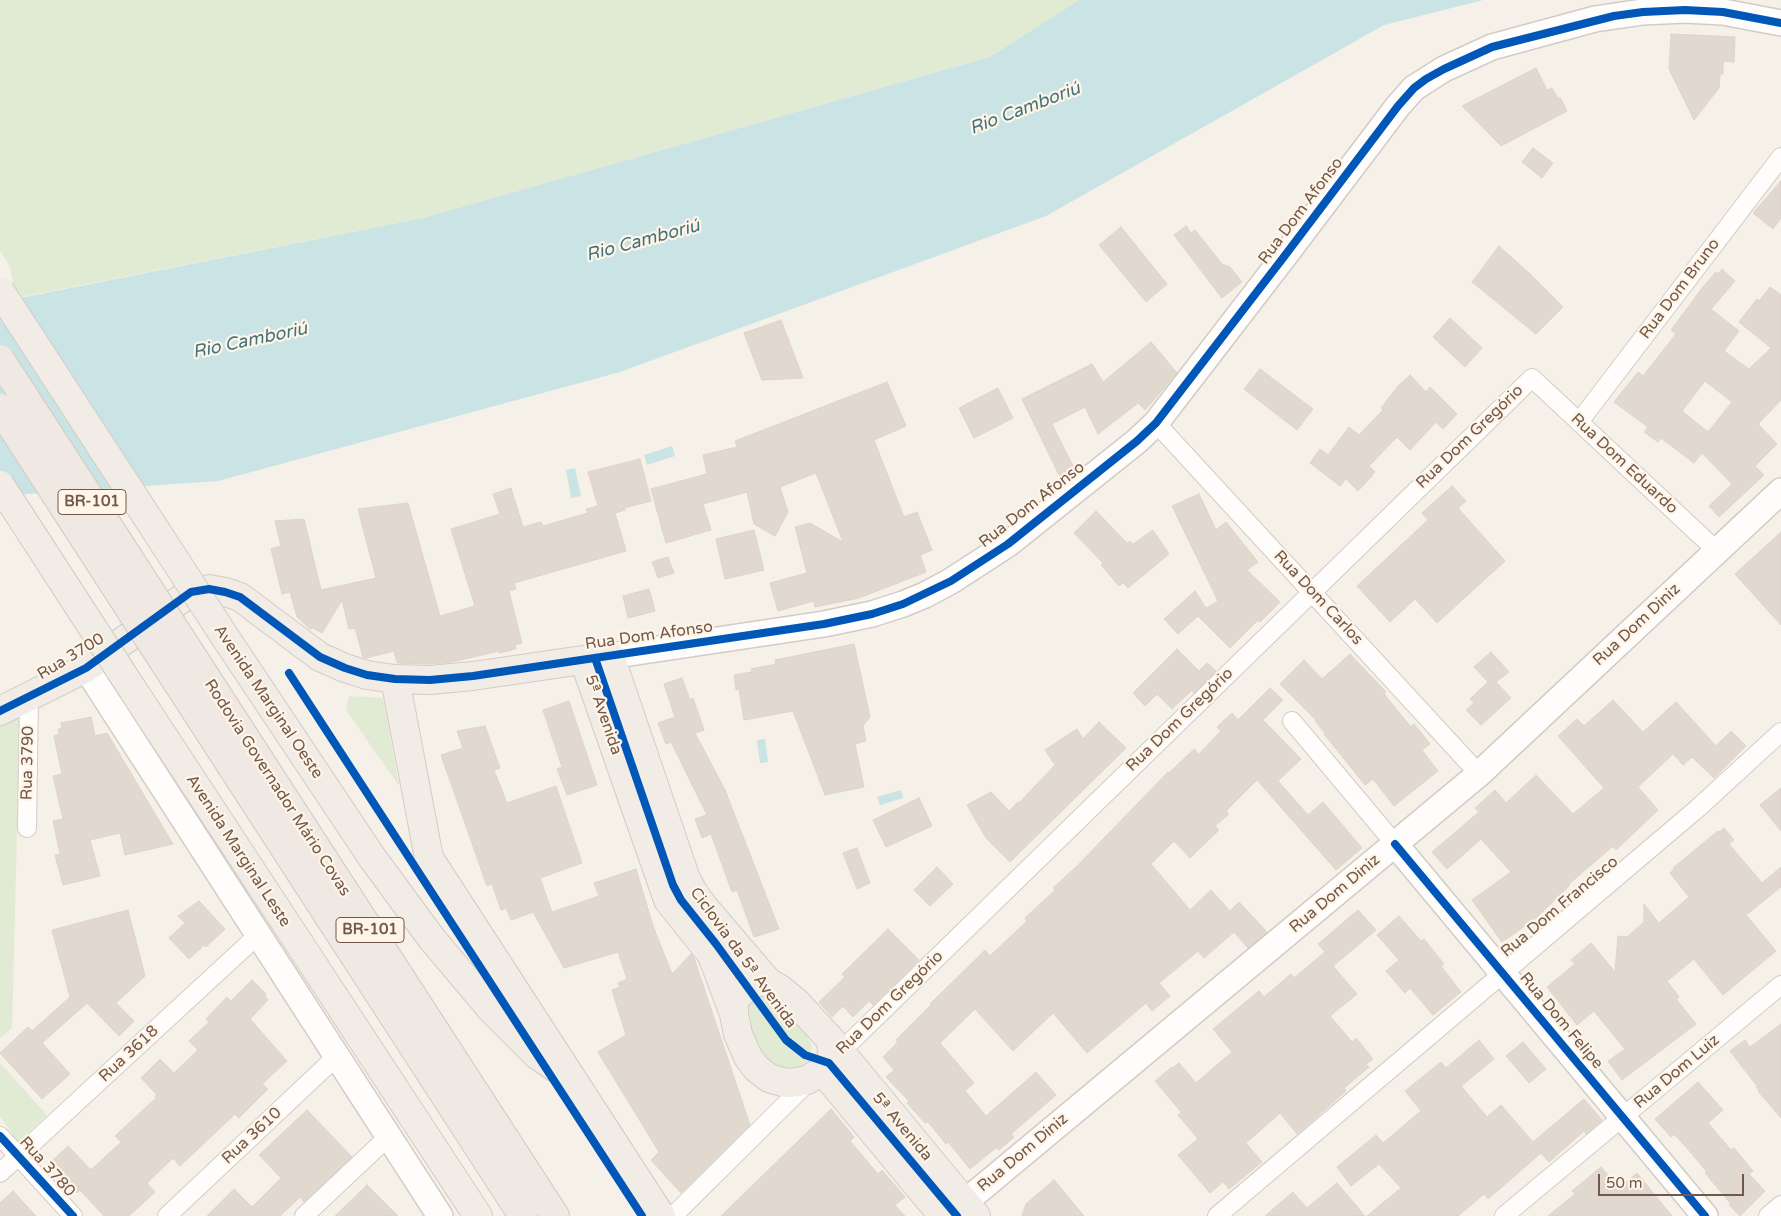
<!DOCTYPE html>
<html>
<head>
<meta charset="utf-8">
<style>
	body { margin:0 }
	#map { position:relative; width:1781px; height:1216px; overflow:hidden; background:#f5f0e8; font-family:"Varela Round",sans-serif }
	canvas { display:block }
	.scale { position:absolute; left:1598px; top:1174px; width:146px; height:22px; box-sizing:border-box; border:2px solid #71584a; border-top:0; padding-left:6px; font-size:15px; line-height:18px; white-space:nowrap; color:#71584a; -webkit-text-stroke:4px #fef5e8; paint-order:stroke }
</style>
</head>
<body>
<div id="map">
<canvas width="1781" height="1216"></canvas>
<div class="scale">50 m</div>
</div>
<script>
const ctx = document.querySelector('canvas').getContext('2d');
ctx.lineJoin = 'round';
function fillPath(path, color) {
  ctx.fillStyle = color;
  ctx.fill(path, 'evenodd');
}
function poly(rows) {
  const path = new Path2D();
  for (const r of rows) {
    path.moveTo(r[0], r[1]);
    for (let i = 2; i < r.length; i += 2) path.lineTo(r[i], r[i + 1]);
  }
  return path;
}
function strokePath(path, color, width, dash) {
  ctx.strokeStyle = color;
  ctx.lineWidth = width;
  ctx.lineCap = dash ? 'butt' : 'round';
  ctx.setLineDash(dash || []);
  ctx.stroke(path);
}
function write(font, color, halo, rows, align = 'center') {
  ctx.font = font + ' "Varela Round",sans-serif';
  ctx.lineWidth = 4.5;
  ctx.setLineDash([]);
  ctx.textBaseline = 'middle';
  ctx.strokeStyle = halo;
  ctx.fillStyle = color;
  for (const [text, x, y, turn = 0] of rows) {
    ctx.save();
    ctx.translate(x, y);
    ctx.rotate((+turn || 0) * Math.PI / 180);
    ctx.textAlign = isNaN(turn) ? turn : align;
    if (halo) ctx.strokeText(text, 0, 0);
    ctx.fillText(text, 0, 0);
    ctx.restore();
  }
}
const green = poly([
	[0,0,1079,0,990,57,423,218,16,298,10,267,0,250],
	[349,696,383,698,399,786,346,710],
	[20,713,12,1028,0,1038,0,722],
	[770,994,805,1032,812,1046,809,1060,805,1066,786,1075,758,1056,744,1006,753,995],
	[0,1063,47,1115,18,1142,0,1116]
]);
const water = poly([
	[1079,0,1483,0,1384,25,1046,216,620,372,218,481,0,496,0,302,423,218,990,57],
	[672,446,675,456,647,465,644,455],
	[575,468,581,496,571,498,566,470],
	[765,739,768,762,760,763,757,740],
	[901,790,903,798,880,805,877,797]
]);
const building = poly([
	[1671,34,1735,37,1734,62,1723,61,1723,74,1720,74,1719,88,1694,120,1669,69,1671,34],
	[1536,68,1547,90,1552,88,1558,99,1560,97,1567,111,1501,146,1462,106,1536,68],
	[1533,148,1553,163,1542,178,1522,162,1533,148],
	[1781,181,1781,218,1773,229,1753,213,1781,181],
	[1186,226,1191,233,1195,230,1222,264,1230,267,1242,282,1222,298,1174,235,1186,226],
	[1121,227,1167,284,1146,302,1099,245,1121,227],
	[1499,246,1530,274,1563,307,1536,334,1472,282,1499,246],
	[1722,269,1735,281,1711,309,1739,331,1724,351,1749,369,1771,348,1739,322,1757,299,1759,301,1770,287,1781,295,1781,400,1758,424,1777,444,1755,466,1764,475,1719,517,1709,506,1732,484,1702,453,1694,463,1661,438,1658,442,1644,432,1648,427,1614,402,1638,372,1643,376,1676,334,1671,330,1703,287,1716,272,1718,274,1722,269],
	[1705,381,1732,402,1708,432,1682,411,1705,381],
	[1450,318,1482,348,1465,367,1433,337,1450,318],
	[781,320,803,378,762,380,744,333,781,320],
	[1151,342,1177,373,1145,410,1138,403,1098,434,1085,407,1052,424,1075,470,1062,481,1022,399,1092,364,1103,382,1151,342],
	[1260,369,1313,409,1297,430,1244,389,1260,369],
	[1410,375,1426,392,1430,387,1457,414,1443,429,1436,422,1410,450,1397,437,1369,466,1375,472,1372,474,1373,475,1358,491,1346,479,1340,486,1310,463,1320,449,1328,455,1349,427,1359,435,1383,410,1381,408,1398,386,1410,375],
	[887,382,906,426,874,440,904,517,917,512,932,550,920,555,926,572,859,598,815,607,814,601,778,611,770,583,807,573,795,527,810,523,843,542,816,473,780,487,788,512,775,536,754,524,747,492,703,504,711,530,666,543,651,489,707,474,703,455,737,447,735,441,887,382],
	[998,388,1013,418,974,438,959,408,998,388],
	[640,459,651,501,624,508,625,510,615,513,626,551,514,583,516,589,509,591,522,643,515,645,516,649,499,653,499,651,452,662,430,664,397,663,394,651,366,658,363,657,355,628,349,629,342,600,322,633,313,628,310,629,297,617,290,592,282,594,271,549,281,546,275,521,304,519,321,590,376,578,358,509,408,503,440,616,475,606,451,529,500,514,493,494,511,488,523,527,541,522,543,526,588,513,586,509,598,506,588,472,640,459],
	[1452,486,1466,501,1458,508,1505,561,1437,623,1415,599,1390,622,1357,586,1428,520,1422,513,1452,486],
	[1199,494,1216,530,1226,522,1258,562,1247,570,1280,602,1260,622,1258,620,1230,648,1198,616,1178,634,1164,619,1195,591,1206,608,1218,601,1172,506,1199,494],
	[1096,511,1127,543,1130,541,1133,544,1153,530,1169,554,1128,588,1123,583,1119,586,1101,565,1103,563,1074,533,1096,511],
	[754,530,764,570,725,579,716,539,754,530],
	[1781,532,1781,625,1735,574,1781,532],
	[668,557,674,573,658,578,652,562,668,557],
	[649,589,655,611,628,618,623,596,649,589],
	[854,644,870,717,863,726,866,741,855,744,864,787,825,795,793,711,744,720,739,689,736,690,734,675,752,672,751,669,776,664,775,660,854,644],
	[1177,649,1199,671,1207,663,1216,671,1194,693,1192,690,1172,709,1157,694,1145,706,1133,693,1177,649],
	[1491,652,1509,672,1496,682,1511,698,1481,725,1466,710,1474,703,1470,699,1488,682,1474,667,1491,652],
	[1350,654,1386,692,1384,694,1411,727,1414,724,1430,744,1422,750,1438,771,1394,806,1373,779,1365,785,1324,734,1325,733,1315,721,1316,720,1280,684,1304,660,1322,679,1350,654],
	[682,678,690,700,693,698,704,730,695,733,725,790,779,929,754,937,737,890,732,892,711,834,702,838,695,819,707,815,671,742,666,744,658,723,675,717,664,684,682,678],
	[1270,688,1283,700,1263,720,1301,759,1278,781,1308,815,1323,802,1362,848,1336,870,1257,780,1226,811,1229,814,1215,826,1219,830,1190,858,1174,841,1151,864,1190,910,1211,890,1230,911,1239,902,1267,932,1248,948,1234,932,1204,958,1198,951,1159,983,1170,996,1152,1011,1146,1003,1087,1053,1053,1013,1013,1051,975,1009,940,1043,974,1083,965,1091,986,1116,1036,1072,1056,1095,1011,1134,1014,1137,999,1150,997,1147,970,1169,948,1142,946,1144,928,1122,925,1123,907,1103,909,1101,886,1077,894,1070,883,1057,898,1042,896,1040,931,1005,930,1004,985,950,990,956,1027,921,1025,918,1055,890,1053,888,1076,867,1168,772,1169,773,1194,749,1199,754,1221,731,1217,727,1232,713,1238,720,1270,688],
	[1613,700,1643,732,1676,702,1716,746,1731,731,1746,746,1714,778,1692,757,1683,765,1673,754,1638,787,1658,810,1616,850,1613,846,1569,884,1570,885,1535,919,1502,942,1472,900,1511,872,1481,839,1447,869,1432,852,1479,812,1475,808,1495,790,1506,803,1536,775,1573,814,1604,788,1558,736,1577,719,1584,726,1613,700],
	[569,701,597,785,567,795,557,769,562,767,543,710,569,701],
	[91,717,95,736,107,733,173,844,125,855,120,833,90,840,100,876,63,885,55,855,60,854,53,821,63,819,53,776,62,774,54,736,59,734,58,729,62,729,61,723,91,717],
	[1099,722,1126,748,1010,862,986,838,967,805,991,792,1009,811,1018,802,1019,803,1055,765,1045,750,1077,729,1083,739,1099,722],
	[485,726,500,768,494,770,507,803,556,786,582,863,540,878,552,912,599,896,594,883,636,869,653,926,672,974,691,954,694,958,750,1125,681,1193,651,1160,659,1152,598,1052,626,1035,612,990,620,987,618,983,627,979,618,952,564,968,533,912,511,920,506,908,501,910,492,884,487,886,441,755,463,748,457,731,485,726],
	[1781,788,1781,831,1760,805,1781,788],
	[919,798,932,826,886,847,873,820,919,798],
	[1724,828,1734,840,1729,844,1762,883,1781,867,1781,887,1746,915,1776,951,1723,995,1694,959,1667,981,1679,997,1676,999,1696,1024,1622,1080,1608,1061,1625,1049,1594,1011,1577,1025,1547,987,1575,964,1571,960,1591,943,1615,972,1618,936,1627,937,1644,922,1644,904,1659,923,1689,897,1670,873,1674,869,1673,868,1702,844,1718,831,1719,832,1724,828],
	[857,848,870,883,857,889,843,853,857,848],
	[937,867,953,884,930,906,914,890,937,867],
	[199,901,225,929,206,947,204,945,189,959,169,938,185,923,178,916,199,901],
	[128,910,145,976,116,1003,134,1021,119,1036,87,1003,42,1043,70,1074,42,1099,0,1053,28,1027,32,1031,70,997,52,930,128,910],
	[1358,910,1376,930,1333,966,1357,994,1330,1016,1352,1042,1356,1038,1373,1059,1366,1064,1369,1067,1344,1088,1346,1091,1297,1134,1280,1113,1246,1143,1262,1162,1229,1189,1223,1182,1210,1193,1178,1155,1198,1139,1178,1115,1181,1112,1155,1081,1172,1067,1173,1068,1179,1063,1196,1083,1232,1052,1213,1029,1259,991,1264,997,1291,974,1294,978,1325,952,1318,944,1358,910],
	[1399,916,1421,941,1424,939,1444,964,1441,966,1461,992,1433,1015,1410,988,1405,993,1386,971,1399,960,1377,935,1399,916],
	[888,929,919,960,873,1005,869,1001,853,1017,843,1006,832,1017,819,1002,845,977,842,974,888,929],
	[252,980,266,994,265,996,268,1000,250,1019,287,1061,262,1084,268,1089,239,1118,235,1114,180,1166,173,1158,147,1183,155,1192,129,1216,104,1216,80,1190,77,1193,69,1184,67,1186,56,1175,58,1172,49,1164,68,1146,91,1170,121,1142,115,1136,156,1098,155,1096,157,1095,141,1078,160,1059,174,1073,198,1050,189,1041,209,1022,206,1019,227,997,231,1001,252,980],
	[1781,1024,1781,1118,1758,1091,1759,1090,1756,1087,1757,1086,1730,1051,1745,1040,1750,1047,1781,1024],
	[1479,1040,1494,1059,1461,1086,1487,1117,1501,1105,1533,1142,1584,1099,1602,1120,1586,1134,1584,1131,1549,1162,1541,1153,1488,1199,1484,1194,1458,1216,1367,1216,1401,1188,1379,1164,1351,1186,1337,1167,1376,1135,1383,1143,1421,1111,1405,1091,1441,1062,1446,1068,1479,1040],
	[1523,1042,1546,1069,1529,1083,1506,1056,1523,1042],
	[1698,1082,1723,1110,1708,1123,1731,1150,1734,1148,1753,1171,1749,1174,1765,1191,1740,1216,1729,1205,1731,1204,1705,1173,1707,1172,1686,1147,1674,1134,1671,1137,1655,1119,1698,1082],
	[831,1109,854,1137,850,1141,878,1174,882,1170,905,1197,895,1205,905,1216,721,1216,831,1109],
	[307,1110,352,1157,304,1202,300,1197,280,1216,207,1216,234,1189,252,1207,281,1178,259,1155,307,1110],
	[1601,1167,1619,1188,1637,1173,1672,1216,1548,1216,1575,1194,1572,1191,1601,1167],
	[1054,1180,1084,1216,1022,1216,1026,1204,1054,1180],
	[1337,1183,1365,1216,1265,1216,1293,1192,1307,1208,1337,1183],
	[367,1185,398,1216,335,1216,367,1185],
	[13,1191,36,1216,0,1216,0,1203,13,1191]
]);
const street = poly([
	[1579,422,1781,157],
	[1156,423,1479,774],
	[1292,721,1395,844],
	[27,828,29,698],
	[833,1059,1532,378,1717,551],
	[0,1136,73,1216],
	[0,1173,258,935],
	[167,1216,337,1056],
	[304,1216,389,1136],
	[673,1216,811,1079],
	[1217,1216,1698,808,1781,732],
	[1504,1216,1781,985],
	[1768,1216,1781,1205]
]);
const secondary = poly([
	[610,656,824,624,872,614,903,604,925,595,951,581,1008,544,1137,441,1156,423,1283,258,1398,106,1414,88,1444,69,1492,47,1595,19,1643,12,1685,10,1723,12,1781,23],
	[86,668,440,1216],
	[1395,844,1705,1216],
	[965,1202,1479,774,1781,491]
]);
const primary = poly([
	[227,640,371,856,432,939,492,1010,537,1055,556,1068],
	[584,660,668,900,711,954,716,966,734,1014],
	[395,679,429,858,661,1216],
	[133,690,478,1216],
	[0,711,86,668,191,592,209,589,225,592,240,597,320,657,345,668,367,675,395,679,430,680,473,676,610,656,686,879,695,895,704,907,768,982],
	[829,1038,833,1052,829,1063,817,1074,807,1080,797,1082,786,1083,769,1078,756,1068,748,1057,738,1034,734,1014,734,1001,739,994,756,982,768,982,780,989,796,1002,829,1038,976,1216],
	[822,1070,943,1216]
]);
const highway = poly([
	[185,645,555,1216],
	[164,662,523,1216]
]);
const primaryBridge = poly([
	[0,291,227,640],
	[0,485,133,690]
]);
const highwayBridge = poly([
	[0,359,185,645],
	[0,408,164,662]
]);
const cycleway = poly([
	[595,658,673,885,681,900,716,944,786,1040,805,1055,829,1063,957,1216],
	[289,673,642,1216],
	[0,711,86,668,191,592,209,589,225,592,240,597,320,657,345,668,367,675,395,679,430,680,473,676,824,624,872,614,903,604,951,581,1008,544,1137,441,1156,423,1283,258,1398,106,1414,88,1426,79,1444,69,1492,47,1614,16,1643,12,1685,10,1723,12,1781,23],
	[1395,844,1705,1216],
	[0,1136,73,1216]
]);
const shields = [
	[92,502,68],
	[370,930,68]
];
const shieldNames = [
	["BR-101",92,502],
	["BR-101",370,930]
];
const streetNames = [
	["Rua Dom Afonso",1301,211,-53],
	["Rua Dom Bruno",1680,289,-53],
	["Rua Dom Gregório",1470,437,-44],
	["Rua Dom Eduardo",1624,464,43],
	["Rua Dom Afonso",1032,505,-38],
	["Rua Dom Carlos",1318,598,47],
	["Rua Dom Diniz",1637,625,-43],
	["Rua Dom Afonso",649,636,-8],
	["Rua 3700",71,657,-31],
	["Avenida Marginal Oeste",268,702,56],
	["5ª Avenida",603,715,71],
	["Rua Dom Gregório",1180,720,-44],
	["Rua 3790",28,763,-89],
	["Rodovia Governador Mário Covas",277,788,57],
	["Avenida Marginal Leste",238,851,57],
	["Rua Dom Diniz",1335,894,-40],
	["Rua Dom Francisco",1560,907,-40],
	["Ciclovia da 5ª Avenida",743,958,54],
	["Rua Dom Gregório",890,1003,-44],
	["Rua Dom Felipe",1561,1021,50],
	["Rua 3618",129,1054,-43],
	["Rua Dom Luiz",1677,1072,-40],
	["5ª Avenida",902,1127,50],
	["Rua 3610",252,1136,-43],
	["Rua Dom Diniz",1023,1153,-40],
	["Rua 3780",47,1167,48]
];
const waterNames = [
	["Rio Camboriú",1025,109,-21],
	["Rio Camboriú",643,241,-15],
	["Rio Camboriú",250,341,-12]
];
fillPath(green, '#e1ebd3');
fillPath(water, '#cae3e4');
fillPath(building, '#e1d8d0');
strokePath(building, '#ddd3ca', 1);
strokePath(street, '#d3ccc5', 20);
strokePath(secondary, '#d4ccc4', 28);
strokePath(primary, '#d4cbc5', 30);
strokePath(highway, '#d4cbc5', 30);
strokePath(street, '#fefdfc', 18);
strokePath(secondary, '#fefdfc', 25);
strokePath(primary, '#f1ece5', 28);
strokePath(highway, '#f0e8e3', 28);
strokePath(primaryBridge, '#d4cbc5', 30, []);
strokePath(highwayBridge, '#d4cbc5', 30, []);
strokePath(primaryBridge, '#f1ece5', 28);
strokePath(highwayBridge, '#f0e8e3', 28);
strokePath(cycleway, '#0057b8', 8);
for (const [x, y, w] of shields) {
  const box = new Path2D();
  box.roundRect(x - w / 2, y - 12.5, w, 25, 4);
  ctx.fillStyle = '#fef5e8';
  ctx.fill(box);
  strokePath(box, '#71584a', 1);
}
write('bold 15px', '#71584a', null, shieldNames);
write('16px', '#71584a', '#fef5e8', streetNames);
write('italic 18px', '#42737d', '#fef5e8', waterNames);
</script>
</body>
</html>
